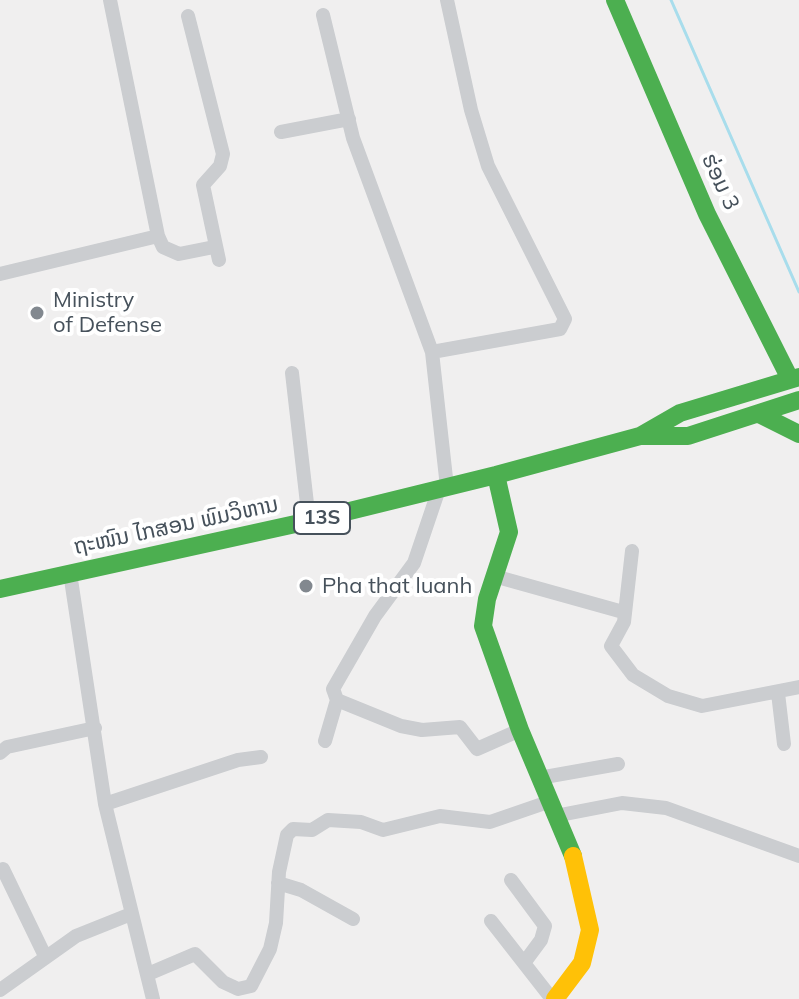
<!DOCTYPE html>
<html>
<head>
<meta charset="utf-8">
<style>
	body { margin:0 }
	canvas { display:block; background:#f0efef }
</style>
</head>
<body>
<canvas width="799" height="999"></canvas>
<script>
const ctx = document.querySelector('canvas').getContext('2d');
ctx.lineJoin = 'round';
function poly(rows) {
  const path = new Path2D();
  for (const r of rows) {
    path.moveTo(r[0], r[1]);
    for (let i = 2; i < r.length; i += 2) path.lineTo(r[i], r[i + 1]);
  }
  return path;
}
function strokePath(path, color, width, dash) {
  ctx.strokeStyle = color;
  ctx.lineWidth = width;
  ctx.lineCap = dash ? 'butt' : 'round';
  ctx.setLineDash(dash || []);
  ctx.stroke(path);
}
function write(font, color, halo, rows, align = 'center') {
  ctx.font = font + ' Mulish,"Noto Sans Lao",sans-serif';
  ctx.lineWidth = 8;
  ctx.setLineDash([]);
  ctx.textBaseline = 'middle';
  ctx.strokeStyle = halo;
  ctx.fillStyle = color;
  for (const [text, x, y, turn = 0] of rows) {
    ctx.save();
    ctx.translate(x, y);
    ctx.rotate((+turn || 0) * Math.PI / 180);
    ctx.textAlign = isNaN(turn) ? turn : align;
    if (halo) ctx.strokeText(text, 0, 0);
    ctx.fillText(text, 0, 0);
    ctx.restore();
  }
}
const stream = poly([
	[671,0,799,292]
]);
const street = poly([
	[110,0,158,236,163,247,179,254,214,247],
	[323,15,353,138,432,352,447,487],
	[188,16,223,154,220,166,203,185,219,260],
	[281,132,349,119],
	[0,274,158,236],
	[432,352,560,329,565,319,488,166,471,110,447,0],
	[292,373,309,521],
	[632,551,624,622,611,646,633,675,668,696,702,706,799,687],
	[70,573,105,804,153,999],
	[494,576,623,612],
	[778,693,784,744],
	[337,700,401,726,422,730,460,727,477,749,520,730],
	[325,741,337,700,333,689,375,616,414,563,439,489],
	[0,753,7,747,95,728],
	[539,778,618,764],
	[105,804,238,760,261,757],
	[555,816,622,803,666,808,799,856],
	[3,869,45,956],
	[511,880,545,926,541,940,524,963],
	[278,883,301,890,353,919],
	[491,921,552,999],
	[148,974,195,954,223,982,238,989,251,986,270,949,276,923,279,872,287,835,293,829,312,830,328,820,361,822,383,830,440,816,490,822,548,802],
	[0,990,76,936,131,914]
]);
const fast = poly([
	[615,0,707,214,790,379],
	[761,415,799,434],
	[643,436,688,436,799,400],
	[496,475,509,532,487,599,483,626,520,730,573,856],
	[0,589,309,521,496,475,640,436,680,413,799,377]
]);
const slow = poly([
	[555,999,582,963,590,930,573,856]
]);
const markers = [
	[37,313,8,"#82888f"],
	[306,586,8,"#82888f"]
];
const shields = [
	[322,518,56]
];
const shieldNames = [
	["13S",322,518]
];
const streetNames = [
	["ຮ່ອມ 3",720,182,65],
	["ຖະໜົນ ໄກສອນ ພົມວິຫານ",176,526,-12]
];
const poiNames = [
	["Ministry",53,300],
	["of Defense",53,325],
	["Pha that luanh",322,586]
];
strokePath(stream, '#a8ddec', 3);
strokePath(street, '#cbcdd0', 14);
strokePath(fast, '#4caf50', 18);
strokePath(slow, '#ffc107', 18);
for (const [x, y, r, color] of markers) {
  const dot = new Path2D();
  dot.arc(x, y, r, 0, 2 * Math.PI);
  ctx.fillStyle = color;
  ctx.fill(dot);
  strokePath(dot, '#fff', 3);
}
for (const [x, y, w] of shields) {
  const box = new Path2D();
  box.roundRect(x - w / 2, y - 16, w, 32, 6);
  ctx.fillStyle = '#fff';
  ctx.fill(box);
  strokePath(box, '#46515b', 2);
}
write('bold 20px', '#46515b', null, shieldNames);
write('22px', '#46515b', '#fff', streetNames);
write('22px', '#46515b', '#fff', poiNames, 'left');
</script>
</body>
</html>
